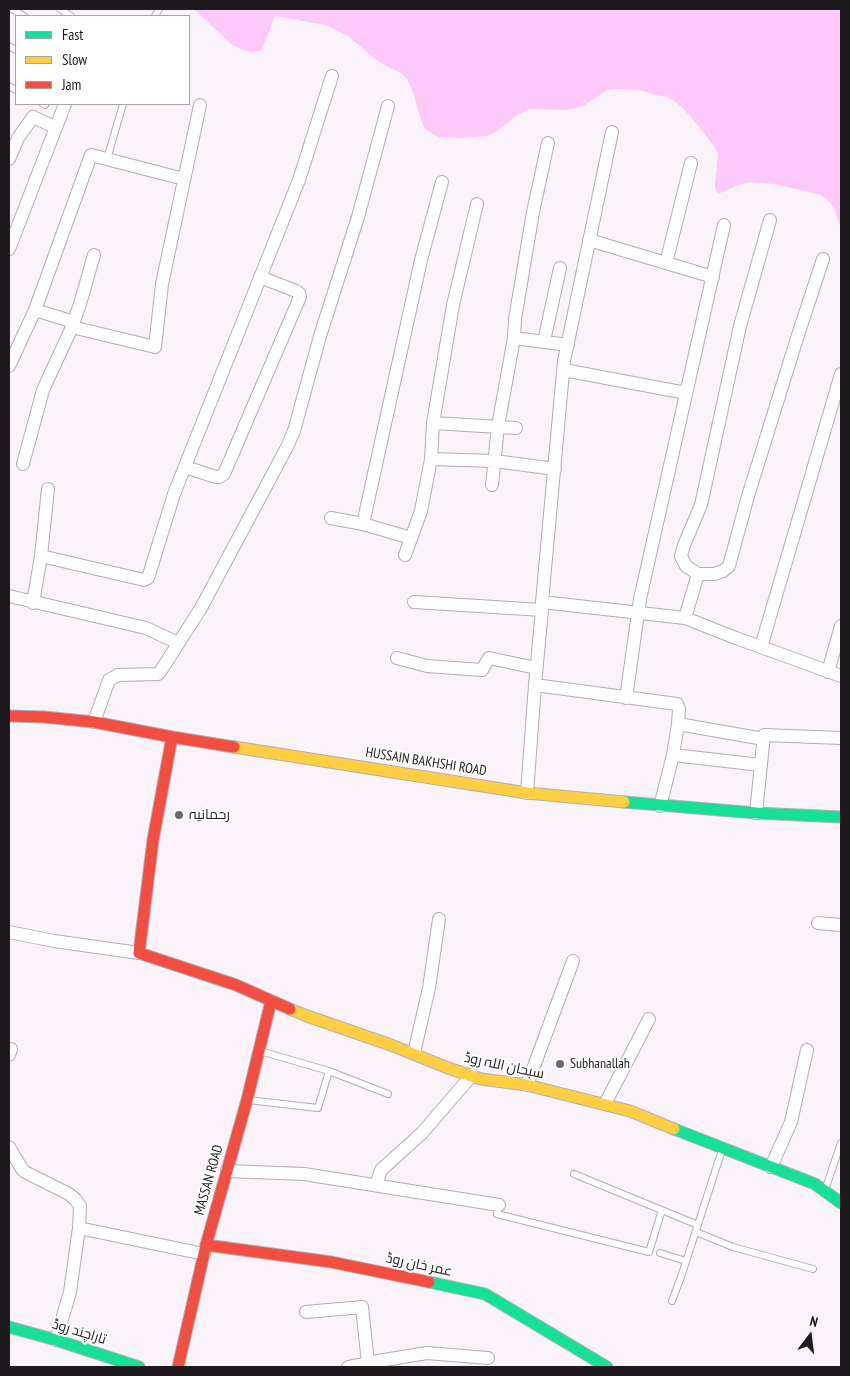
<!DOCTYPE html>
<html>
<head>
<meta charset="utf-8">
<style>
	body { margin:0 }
	#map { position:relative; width:850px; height:1376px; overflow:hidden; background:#faf4fa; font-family:"PT Sans Narrow",sans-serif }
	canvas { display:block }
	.frame { position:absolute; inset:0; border:10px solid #1e1a1e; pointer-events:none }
	.legend { position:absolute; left:15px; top:15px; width:175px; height:90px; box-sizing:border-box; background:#fff; border:1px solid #a5a3a5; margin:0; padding:6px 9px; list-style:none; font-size:15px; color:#1e1a1e }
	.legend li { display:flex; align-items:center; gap:10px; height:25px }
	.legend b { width:25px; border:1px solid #a5a3a5 }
	.north { position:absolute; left:785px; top:1311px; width:50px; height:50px; -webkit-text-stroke:4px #fff; paint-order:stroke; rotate:15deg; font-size:14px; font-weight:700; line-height:20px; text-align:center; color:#1e1a1e }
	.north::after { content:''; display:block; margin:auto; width:18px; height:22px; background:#1e1a1e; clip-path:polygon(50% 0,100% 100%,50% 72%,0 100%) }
</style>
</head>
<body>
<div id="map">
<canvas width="850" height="1376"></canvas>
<div class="frame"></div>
<ul class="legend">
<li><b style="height:6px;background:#16e098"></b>Fast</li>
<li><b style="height:6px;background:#ffcf43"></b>Slow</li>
<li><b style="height:6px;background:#f24e42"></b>Jam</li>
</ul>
<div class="north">N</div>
</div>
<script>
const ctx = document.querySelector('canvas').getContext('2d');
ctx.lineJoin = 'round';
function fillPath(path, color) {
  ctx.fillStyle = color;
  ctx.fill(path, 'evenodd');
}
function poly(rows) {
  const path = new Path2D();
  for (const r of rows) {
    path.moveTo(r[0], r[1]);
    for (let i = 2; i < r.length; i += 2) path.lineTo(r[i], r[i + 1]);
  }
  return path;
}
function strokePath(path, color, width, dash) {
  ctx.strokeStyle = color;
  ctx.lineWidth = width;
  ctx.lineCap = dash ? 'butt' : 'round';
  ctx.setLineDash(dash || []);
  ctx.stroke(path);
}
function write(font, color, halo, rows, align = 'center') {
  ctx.font = font + ' "PT Sans Narrow",Cairo,sans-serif';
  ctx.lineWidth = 4;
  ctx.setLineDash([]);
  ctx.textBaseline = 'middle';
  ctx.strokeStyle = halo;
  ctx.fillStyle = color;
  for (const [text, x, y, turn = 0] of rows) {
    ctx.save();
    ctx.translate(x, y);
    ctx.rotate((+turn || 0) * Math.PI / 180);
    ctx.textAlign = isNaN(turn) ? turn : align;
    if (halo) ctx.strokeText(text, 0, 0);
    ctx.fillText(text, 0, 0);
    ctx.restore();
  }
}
const water = poly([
	[194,9,841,9,841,229,835,210,829,201,820,195,809,192,774,184,750,182,735,186,723,192,719,193,716,191,715,186,718,155,716,149,696,123,682,107,668,97,660,96,639,90,620,89,607,90,585,105,573,109,563,110,530,109,518,114,496,132,486,136,461,138,439,137,431,133,425,129,421,121,413,92,407,79,401,73,384,65,375,59,348,36,326,25,275,16,262,50,252,52,243,50,231,44]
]);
const lane = poly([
	[12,9,24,16],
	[60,9,71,16],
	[155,16,159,9],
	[9,46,16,50],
	[9,86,16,90],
	[43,104,45,105],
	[107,159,123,104],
	[260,1051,329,1071,388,1094],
	[248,1100,318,1108,329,1071],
	[574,1174,698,1225],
	[825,1190,841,1143],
	[499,1205,497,1214,649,1252,662,1210],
	[696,1232,733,1247,813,1269],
	[660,1253,686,1261],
	[672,1301,681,1277,722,1150]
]);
const street = poly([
	[9,159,18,138,33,117,55,127],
	[770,220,740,326,701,505,684,545,681,556,686,566,698,574,714,574,723,571,729,566,748,496,798,335,823,259],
	[589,240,713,277],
	[9,249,65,104],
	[666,263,691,163],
	[35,310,74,322],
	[72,327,155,347,162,284,200,105],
	[514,338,568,345],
	[544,341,560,268],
	[9,366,35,310,91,155,184,179],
	[564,370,686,393],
	[433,423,516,428],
	[431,459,495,461,555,469],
	[23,464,43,390,72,327,80,304,94,255],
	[185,467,216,477,219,477,224,474,300,297,299,293,296,291,260,277],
	[492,485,498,426,514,338,515,319,533,212,548,143],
	[331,518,363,524,411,538],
	[363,524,421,260,442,182],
	[405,555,421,511,431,459,433,423,453,305,477,204],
	[41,556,144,580,148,578,174,494,299,180,332,76],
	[9,596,146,628,178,643],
	[414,602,542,610,542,602,685,618,736,638,841,676],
	[542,602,564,361,612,132],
	[33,603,41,556,48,489],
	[685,618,698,574],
	[761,647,841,374],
	[397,658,427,666,482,670,489,658,536,668],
	[828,672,841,626],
	[535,685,677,704,679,709,678,724,673,755,660,806],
	[626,698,640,599,724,225],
	[94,722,109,680,118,675,158,674,160,672,201,608,287,447,294,431,320,336,358,217,388,106],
	[678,724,764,739],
	[673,755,761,765],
	[527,793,535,685,542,610],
	[756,813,764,735,841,738],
	[818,923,841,925],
	[9,932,54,941,139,953],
	[414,1053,429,988,439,919],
	[9,1055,11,1049],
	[527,1085,573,961],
	[605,1104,649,1019],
	[9,1147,22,1169,25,1172,69,1194,75,1199,80,1206,79,1228,70,1292,56,1340],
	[771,1167,791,1122,807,1050],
	[227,1171,304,1174,499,1205],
	[376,1185,381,1170,422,1133,472,1075],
	[79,1228,204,1254],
	[306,1312,362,1307,368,1363],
	[348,1367,372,1362,427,1353,488,1358]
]);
const fast = poly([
	[624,802,756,813,841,817],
	[674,1129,815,1184,841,1203],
	[429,1282,485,1294,607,1367],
	[9,1327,56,1340,139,1367]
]);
const slow = poly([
	[234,747,527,793,624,802],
	[290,1009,307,1016,391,1045,448,1068,481,1079,527,1085,630,1111,674,1129]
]);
const jam = poly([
	[9,716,44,717,94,722,172,737,234,747],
	[172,737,153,840,139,953,236,985,290,1009],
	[206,1245,331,1262,429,1282],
	[178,1367,206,1245,247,1100,271,1001]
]);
const markers = [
	[179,815,5,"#6b666b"],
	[560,1064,5,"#6b666b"]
];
const streetNames = [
	["HUSSAIN BAKHSHI ROAD",426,762,9],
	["سبحان اللہ روڈ",504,1066,12],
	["MASSAN ROAD",209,1180,-74],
	["عمر خان روڈ",419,1265,12],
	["تاراچند روڈ",79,1332,17]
];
const poiNames = [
	["رحمانیہ",189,815],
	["Subhanallah",570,1064]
];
fillPath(water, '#fcc9f9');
strokePath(lane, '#b2aeb2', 8);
strokePath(street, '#b2aeb2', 14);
strokePath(fast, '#b2aeb2', 13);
strokePath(slow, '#b2aeb2', 13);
strokePath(jam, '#b2aeb2', 13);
strokePath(lane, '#fefdfe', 6);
strokePath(street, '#fefdfe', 12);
strokePath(fast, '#16e098', 11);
strokePath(slow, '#ffcf43', 11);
strokePath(jam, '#f24e42', 11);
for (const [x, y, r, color] of markers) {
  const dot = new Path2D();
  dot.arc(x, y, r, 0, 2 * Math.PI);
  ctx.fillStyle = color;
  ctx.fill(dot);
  strokePath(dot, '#fff', 2);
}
write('14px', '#1e1a1e', '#fff', streetNames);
write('14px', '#1e1a1e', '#fff', poiNames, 'left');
</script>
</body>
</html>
